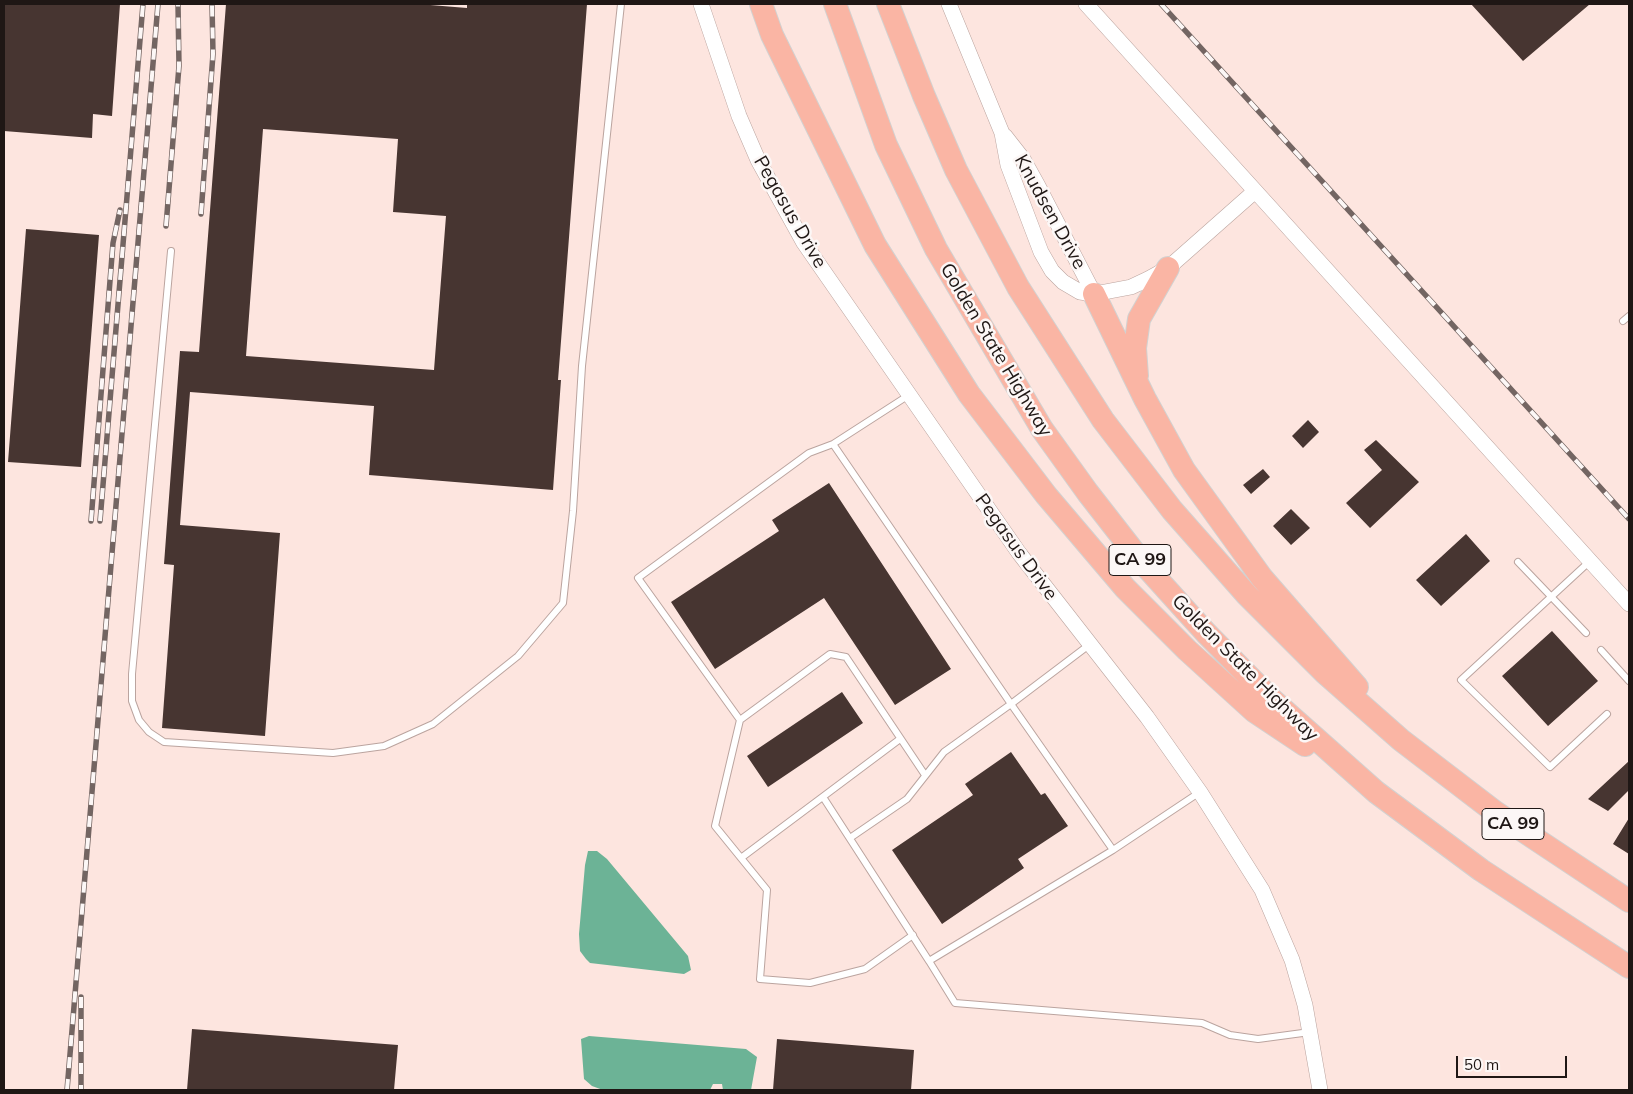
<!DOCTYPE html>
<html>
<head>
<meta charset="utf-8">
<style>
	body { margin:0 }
	#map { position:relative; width:1633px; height:1094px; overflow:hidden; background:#fde5df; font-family:Mulish,sans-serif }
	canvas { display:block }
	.frame { position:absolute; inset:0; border:5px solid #1f1715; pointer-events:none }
	.scale { position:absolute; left:1456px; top:1056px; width:111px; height:22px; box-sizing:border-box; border:2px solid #1f1715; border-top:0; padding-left:6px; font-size:15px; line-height:18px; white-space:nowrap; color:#1f1715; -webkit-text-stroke:4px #fcf7f6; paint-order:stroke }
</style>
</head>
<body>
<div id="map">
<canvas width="1633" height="1094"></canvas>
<div class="frame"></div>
<div class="scale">50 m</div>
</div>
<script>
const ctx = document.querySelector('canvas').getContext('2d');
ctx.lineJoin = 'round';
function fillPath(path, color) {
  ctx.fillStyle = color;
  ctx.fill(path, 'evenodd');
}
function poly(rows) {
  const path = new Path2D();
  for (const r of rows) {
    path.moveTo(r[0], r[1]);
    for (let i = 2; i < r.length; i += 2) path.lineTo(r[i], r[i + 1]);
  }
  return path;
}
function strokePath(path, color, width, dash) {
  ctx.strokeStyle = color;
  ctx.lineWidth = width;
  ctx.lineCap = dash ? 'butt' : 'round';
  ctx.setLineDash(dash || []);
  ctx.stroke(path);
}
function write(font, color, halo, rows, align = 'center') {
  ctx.font = font + ' Mulish,sans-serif';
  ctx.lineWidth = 5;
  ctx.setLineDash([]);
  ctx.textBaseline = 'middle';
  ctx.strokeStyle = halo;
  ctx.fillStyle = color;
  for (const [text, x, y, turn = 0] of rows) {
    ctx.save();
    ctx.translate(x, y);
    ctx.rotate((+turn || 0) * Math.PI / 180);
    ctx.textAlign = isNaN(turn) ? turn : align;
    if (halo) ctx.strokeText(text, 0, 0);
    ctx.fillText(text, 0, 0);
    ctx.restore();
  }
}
const water = poly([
	[588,851,597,851,607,859,688,956,691,970,684,974,590,963,586,959,580,951,579,934,585,865],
	[589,1036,746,1049,757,1057,751,1090,723,1090,722,1084,713,1084,710,1090,603,1090,592,1086,584,1079,581,1039]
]);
const building = poly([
	[4,4,120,4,112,116,93,114,92,138,4,131],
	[226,4,418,4,467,8,467,4,587,4,558,380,561,380,553,490,369,475,374,406,190,392,180,525,280,533,265,736,162,728,174,565,164,564,180,351,199,352],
	[263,129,398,139,393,212,446,216,434,370,246,356],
	[1471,4,1590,4,1523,61],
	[26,229,99,235,81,467,8,462],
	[1308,420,1319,432,1303,448,1292,436],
	[1376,440,1419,482,1370,528,1346,503,1382,470,1364,450],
	[1263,469,1270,477,1251,494,1243,485],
	[829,483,951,669,895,705,824,598,715,669,671,602,779,531,772,520],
	[1291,509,1310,528,1291,545,1273,526],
	[1466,534,1490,561,1441,606,1416,580],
	[1552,631,1598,681,1548,726,1502,676],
	[842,692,863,723,768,787,747,756],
	[1011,752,1041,795,1045,793,1068,826,1018,859,1024,868,942,924,892,850,973,795,965,784],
	[1629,761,1629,790,1608,811,1588,799],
	[1629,818,1629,854,1613,844],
	[192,1029,398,1045,394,1090,187,1090],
	[777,1039,914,1050,911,1090,773,1090]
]);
const service = poly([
	[171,251,132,674,132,701,139,720,149,732,164,742,333,753,384,746,433,724,518,656,563,603,573,511,582,366,621,4],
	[1623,321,1629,316],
	[909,395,833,444,1011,704,1089,645],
	[1590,561,1461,680,1550,767,1607,714],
	[1518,562,1586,633],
	[1601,650,1629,681],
	[740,720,638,578,809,453,833,444],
	[823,797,929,961],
	[850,838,907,799,944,752,1011,704,1113,850,1200,792],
	[1113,850,929,961,955,1003,1202,1023,1230,1035,1258,1039,1310,1032],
	[741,858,900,739],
	[913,935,865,969,810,983,760,979,767,890,715,826,740,720,830,654,846,657,925,775]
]);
const tertiary = poly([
	[701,4,739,116,758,160,804,243,1019,553,1147,717,1200,792,1262,890,1292,960,1305,1005,1320,1090],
	[949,4,1002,133,1008,165,1041,252,1052,271,1063,282,1080,292,1094,294,1131,287,1148,279,1168,268,1254,192],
	[1086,4,1629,604],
	[1005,136,1023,159,1038,186,1094,294]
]);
const motorway = poly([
	[761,4,772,35,875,245,969,394,1046,495,1125,588,1187,650,1254,711,1305,745],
	[835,4,886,145,936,249,1042,429,1088,493,1141,561,1206,633,1269,697,1376,792,1481,870,1629,967],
	[888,4,924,96,956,170,1018,287,1103,420,1172,510,1247,595,1325,673,1401,740,1495,812,1629,901],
	[1094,294,1145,399,1184,470,1262,578,1357,687],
	[1137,376,1135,348,1139,319,1168,268]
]);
const rail = poly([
	[1161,4,1629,519],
	[201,214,213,54,212,4],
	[166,226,179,66,178,4],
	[91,521,113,243,120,210],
	[100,521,143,4],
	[81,997,81,1090],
	[67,1090,158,4]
]);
const shields = [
	[1140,560,62],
	[1513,824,62]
];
const shieldNames = [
	["CA 99",1140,560],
	["CA 99",1513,824]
];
const streetNames = [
	["Pegasus Drive",790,212,60],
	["Knudsen Drive",1050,212,61],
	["Golden State Highway",996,350,59],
	["Pegasus Drive",1016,547,54],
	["Golden State Highway",1245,668,45]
];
fillPath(water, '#6cb396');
fillPath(building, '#473531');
strokePath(service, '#bba49f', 8);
strokePath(tertiary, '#bba49f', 16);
strokePath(motorway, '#d2d1d0', 24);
strokePath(service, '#fff', 6);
strokePath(tertiary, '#fff', 15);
strokePath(motorway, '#fab5a4', 22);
strokePath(rail, '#736562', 5.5);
strokePath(rail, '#fcf7f6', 4, [11]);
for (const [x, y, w] of shields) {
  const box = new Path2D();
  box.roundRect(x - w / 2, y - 15.5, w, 31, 4);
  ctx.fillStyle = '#fcf7f6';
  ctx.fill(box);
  strokePath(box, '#1f1715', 1);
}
write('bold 18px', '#1f1715', null, shieldNames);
write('19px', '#1f1715', '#fcf7f6', streetNames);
</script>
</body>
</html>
